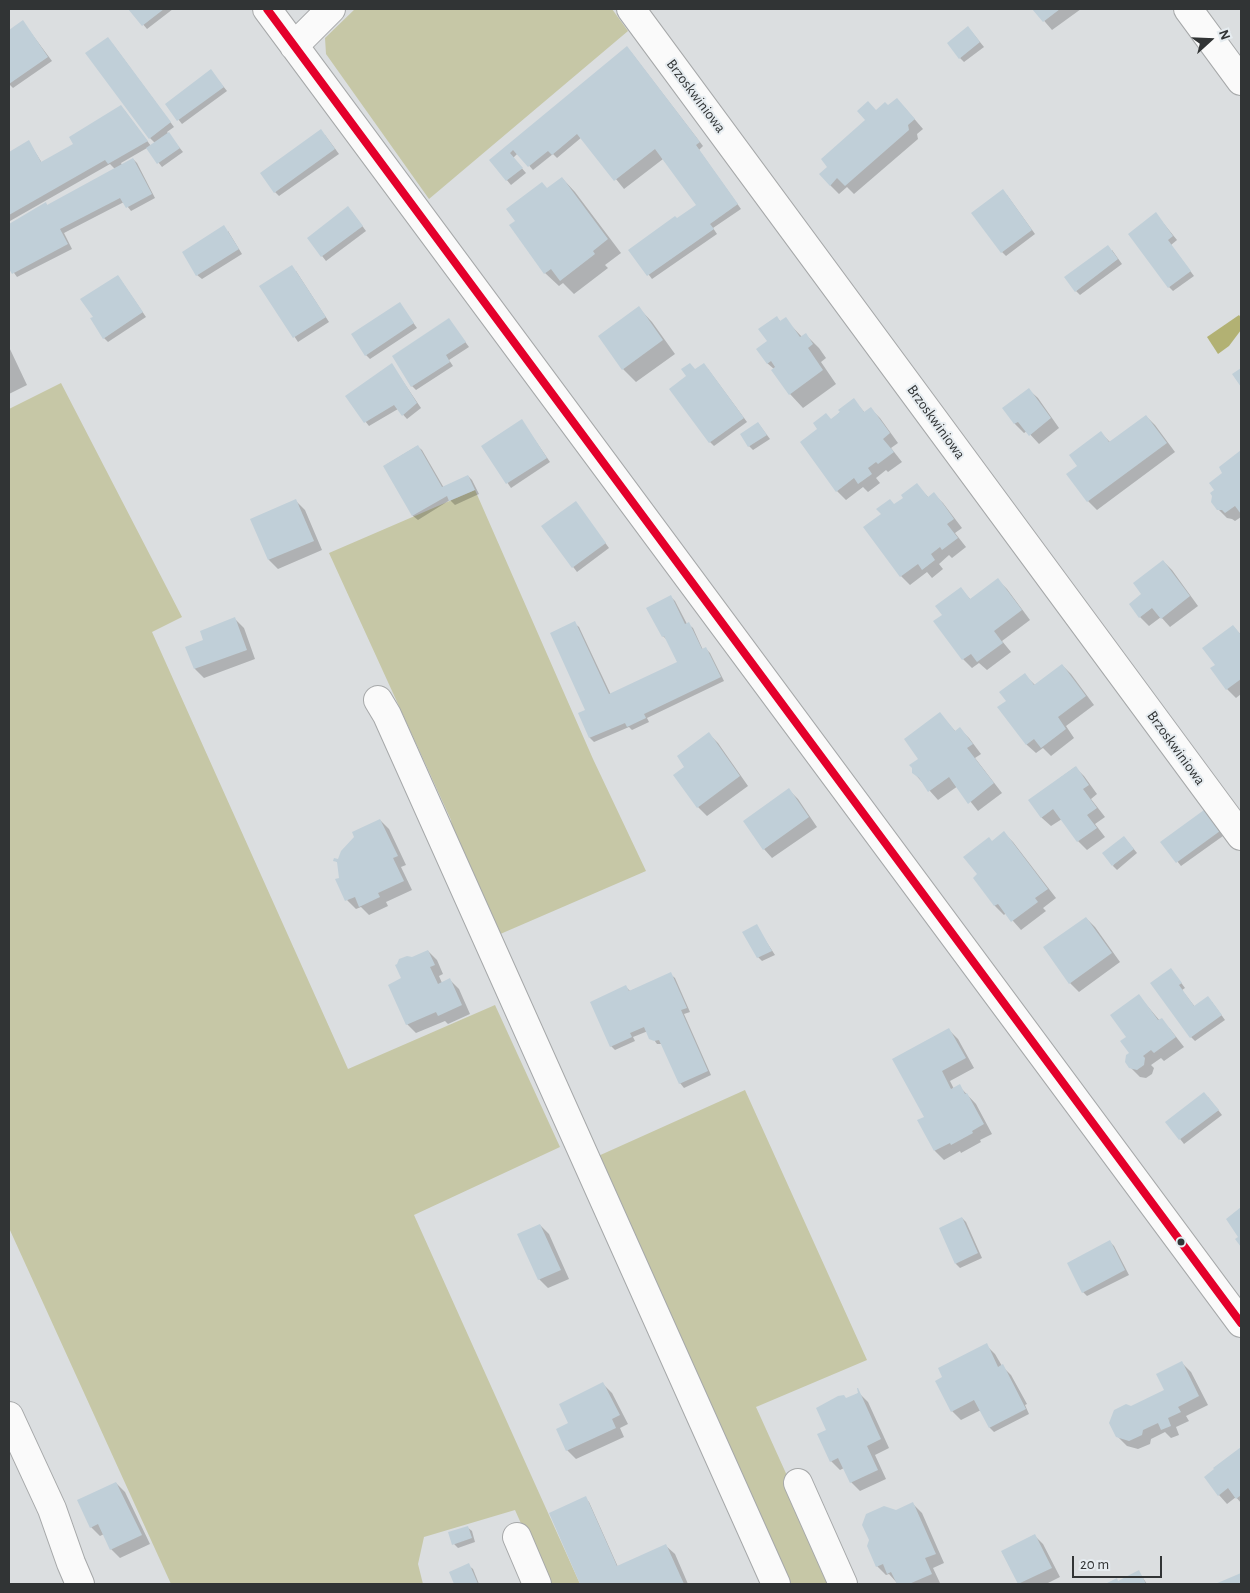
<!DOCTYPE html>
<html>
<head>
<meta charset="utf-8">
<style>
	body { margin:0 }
	#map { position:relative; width:1250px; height:1593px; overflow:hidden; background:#dbdee0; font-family:"Alegreya Sans",sans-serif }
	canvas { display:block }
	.frame { position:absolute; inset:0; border:10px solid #313435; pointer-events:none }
	.north { position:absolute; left:1185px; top:15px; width:50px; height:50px; -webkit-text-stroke:4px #e6ecf0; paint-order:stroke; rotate:70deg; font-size:14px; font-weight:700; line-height:20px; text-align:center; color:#313435 }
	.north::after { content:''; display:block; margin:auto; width:18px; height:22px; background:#313435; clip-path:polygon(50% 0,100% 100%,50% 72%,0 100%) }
	.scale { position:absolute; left:1072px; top:1556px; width:90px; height:22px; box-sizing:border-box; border:2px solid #313435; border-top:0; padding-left:6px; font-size:15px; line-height:18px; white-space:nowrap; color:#313435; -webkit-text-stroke:4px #e6ecf0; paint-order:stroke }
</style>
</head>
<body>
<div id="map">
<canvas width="1250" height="1593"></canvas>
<div class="frame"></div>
<div class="north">N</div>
<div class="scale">20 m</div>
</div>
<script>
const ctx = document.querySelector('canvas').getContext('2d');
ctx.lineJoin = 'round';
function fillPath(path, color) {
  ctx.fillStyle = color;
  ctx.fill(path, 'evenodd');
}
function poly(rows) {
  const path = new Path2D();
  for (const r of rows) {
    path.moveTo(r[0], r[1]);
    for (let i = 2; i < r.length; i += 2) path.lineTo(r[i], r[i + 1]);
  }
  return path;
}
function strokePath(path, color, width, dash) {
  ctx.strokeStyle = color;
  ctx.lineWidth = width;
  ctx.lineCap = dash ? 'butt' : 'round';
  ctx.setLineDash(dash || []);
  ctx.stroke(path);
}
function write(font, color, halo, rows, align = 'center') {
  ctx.font = font + ' "Alegreya Sans",sans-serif';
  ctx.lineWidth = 4;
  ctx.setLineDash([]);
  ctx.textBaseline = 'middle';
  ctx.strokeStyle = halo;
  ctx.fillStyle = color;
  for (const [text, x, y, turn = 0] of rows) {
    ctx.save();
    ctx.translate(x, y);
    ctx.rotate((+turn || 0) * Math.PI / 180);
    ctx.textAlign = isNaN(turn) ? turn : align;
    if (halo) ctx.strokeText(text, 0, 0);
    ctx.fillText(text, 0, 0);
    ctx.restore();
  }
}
const green = poly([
	[355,9,612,9,628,31,429,199,326,54,325,38],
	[61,383,182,617,152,632,348,1069,495,1005,560,1147,414,1215,580,1584,548,1584,515,1510,424,1537,418,1564,423,1584,171,1584,9,1228,9,409],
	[475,490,593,759,646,871,498,935,453,836,451,820,329,553],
	[745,1090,867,1360,756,1407,836,1584,788,1584,596,1157]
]);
const water = poly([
	[1239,315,1241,318,1241,330,1229,346,1218,354,1207,337]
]);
const shadow = poly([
	[130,9,173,9,147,29],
	[1034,9,1081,9,1052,30],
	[23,22,52,61,13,88,9,84,9,32],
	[972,32,984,47,964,62,960,58],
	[112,43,174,127,167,132,183,152,162,167,147,148,121,163,122,165,133,159,137,163,155,198,131,211,124,202,64,233,72,249,17,277,9,266,9,226,46,204,48,206,115,169,110,164,10,221,9,219,9,153,29,142,42,163,75,144,125,111,151,146,155,143,150,138],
	[631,52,703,146,699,150,741,209,713,228,717,234,652,279,630,250,698,205,663,159,624,189,582,137,557,158,553,154,533,170,518,153,513,158,526,173,511,185,491,161],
	[211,71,227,91,182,124,166,104],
	[888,106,905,108,923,129,917,134,918,139,854,194,847,187,839,194,830,185,828,167],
	[325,135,339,154,279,196,275,192],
	[562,178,575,192,621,253,605,265,608,268,574,294,563,283,559,286,545,273,517,221,547,189],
	[1007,195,1035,234,1006,256,1002,252],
	[352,212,366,231,326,261,308,238],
	[1156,214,1177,240,1171,245,1194,276,1173,291,1169,287],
	[228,231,242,254,202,279,197,275],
	[1112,250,1122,264,1080,295,1076,291],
	[296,271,329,322,298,342,261,286],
	[118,276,146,317,108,342,104,338,95,317],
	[400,304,417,328,370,359,366,355],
	[639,308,652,322,675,354,636,382,623,369],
	[776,317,781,322,785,319,802,337,805,334,819,348,826,358,821,362,836,384,803,408,790,394,774,369,767,363,768,341],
	[449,320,469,347,449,360,453,366,416,390,412,386],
	[9,347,27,385,9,394],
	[392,365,421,408,407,419,398,409,369,426,361,416],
	[708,369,747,422,714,446,710,442,696,371],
	[1029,390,1038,398,1059,428,1039,444,1027,431,1024,433,1015,424,1004,408],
	[854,400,865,413,871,409,880,418,898,443,891,448,902,462,888,472,886,470,876,478,880,483,868,492,863,487,846,500,837,491,801,442,831,420],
	[1146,416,1155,425,1175,452,1097,510,1088,501,1079,466,1101,433,1111,443],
	[522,421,550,462,511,488,483,447],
	[758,423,770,439,753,450,749,446],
	[417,446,422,450,444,488,468,476,472,480,479,494,455,505,450,500,418,520,413,516,384,466],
	[1241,452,1241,517,1235,521,1232,519,1227,518,1218,509,1216,490,1224,473,1220,467],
	[917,485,929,498,934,494,943,503,962,528,955,533,966,547,952,558,949,555,939,564,943,569,932,578,927,572,910,585,901,576,895,505,905,498],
	[296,501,305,510,322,550,278,569,269,560,252,520],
	[579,507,609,548,577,572,543,527],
	[1163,561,1172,570,1198,606,1170,627,1161,617,1149,626,1140,617,1143,594],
	[998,580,1007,589,1030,620,1002,641,1011,652,987,670,979,663,972,668,963,659,943,615,961,589,971,600],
	[671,597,675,601,687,624,688,624,693,628,703,650,706,649,710,653,724,681,647,718,649,722,632,730,629,727,594,742,590,738,580,714,587,711,574,623,579,627,611,695,678,663,667,640,663,636],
	[235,619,244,628,255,659,204,678,195,669,187,647,204,641],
	[1233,626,1241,635,1241,694,1236,698,1227,689,1212,668,1216,666],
	[1062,665,1071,674,1094,705,1066,726,1074,738,1051,756,1043,748,1036,753,1027,745,999,707,1007,701,1025,675,1035,685],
	[940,714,956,732,960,729,969,738,981,754,975,758,1002,793,978,811,958,786,938,800,913,772],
	[709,734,718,743,748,786,707,816,698,807,686,767],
	[1075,767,1084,776,1097,794,1091,799,1105,817,1095,824,1105,837,1087,850,1078,841,1062,819,1051,826,1042,818,1030,800],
	[789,790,798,799,817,827,772,858,764,849],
	[1208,815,1223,836,1181,866,1162,842],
	[380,820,389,829,406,865,401,867,412,890,386,902,388,906,369,915,361,907,356,909,347,900,340,879,339,864,335,860,339,860],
	[1004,833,1013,842,1056,898,1043,908,1046,911,1021,930,1006,913,1004,915,995,906,974,878,978,875,992,842],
	[1124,837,1137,853,1117,870,1113,866],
	[1086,918,1095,927,1120,962,1079,992,1070,983],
	[756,926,775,955,762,961,758,957],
	[428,951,437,960,443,974,439,976,442,983,450,980,459,989,470,1014,448,1024,445,1021,416,1033,407,1024,402,979,412,959],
	[1171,969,1185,988,1182,990,1195,1007,1212,1002,1225,1020,1195,1041,1191,1037],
	[670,974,675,978,690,1012,684,1014,711,1075,684,1088,680,1083,662,1044,657,1044,648,1031,633,1037,635,1041,615,1050,611,1046,626,987,630,991],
	[1139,996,1160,1021,1161,1020,1170,1029,1184,1047,1164,1061,1161,1058,1151,1065,1154,1068,1152,1074,1146,1078,1140,1077,1130,1067,1131,1054],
	[949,1030,958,1039,974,1068,950,1081,954,1089,959,1086,976,1104,992,1134,980,1140,981,1142,961,1153,960,1151,944,1160,935,1151,919,1121,925,1117],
	[1208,1097,1222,1115,1184,1144,1167,1122],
	[962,1218,966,1222,982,1258,960,1268,956,1264],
	[540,1225,549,1234,569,1279,548,1288,539,1279],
	[1110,1242,1114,1246,1129,1275,1087,1296,1083,1292],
	[986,1345,995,1354,1002,1366,1011,1375,1027,1404,1025,1405,1029,1414,994,1432,990,1428,981,1410,961,1420,952,1411],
	[1182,1363,1191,1372,1208,1405,1186,1416,1189,1421,1176,1427,1179,1435,1171,1438,1165,1432,1151,1439,1150,1444,1138,1449,1127,1446,1117,1436,1131,1408,1166,1391],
	[603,1384,612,1393,628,1424,620,1428,624,1437,576,1459,567,1450,558,1429,570,1424],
	[859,1393,868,1402,889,1448,875,1455,886,1479,860,1491,851,1482,844,1468,840,1470,831,1461,827,1431,846,1399],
	[1241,1448,1241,1503,1236,1497,1227,1504,1219,1495,1214,1468],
	[116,1483,125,1492,150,1544,120,1558,111,1549,104,1534,100,1536,91,1527],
	[585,1498,589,1502,618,1567,666,1546,675,1554,688,1584,582,1584,550,1514],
	[913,1504,922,1513,944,1563,933,1568,940,1583,937,1584,898,1584,889,1574,886,1575,877,1566,896,1511],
	[467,1527,472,1531,475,1542,458,1548,454,1544],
	[1034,1535,1043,1544,1060,1577,1046,1584,1019,1584,1002,1552],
	[468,1565,473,1569,479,1584,456,1584,451,1572],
	[1139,1572,1147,1584,1108,1584,1116,1580,1119,1582]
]);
const building = poly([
	[128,9,164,9,142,26],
	[1032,9,1060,9,1043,22],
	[23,20,48,57,9,84,9,30],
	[968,26,980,42,959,59,947,43],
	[108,37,171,122,149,139,85,53],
	[627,46,700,142,696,145,738,204,710,224,714,229,647,276,628,250,675,216,677,218,696,205,655,149,614,181,577,134,552,155,548,151,528,167,513,150,510,153,523,168,506,181,489,160],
	[211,69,224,87,177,121,165,104],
	[897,98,915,119,908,125,909,130,845,186,837,178,830,186,819,174,827,167,821,159,865,120,857,111,868,101,876,110,885,102,888,105],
	[121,105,148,141,108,164,105,160,9,215,9,152,29,140,41,162,73,144,69,137],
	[321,129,335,149,274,193,260,173],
	[169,132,180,148,157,164,146,148],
	[133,158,152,194,126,208,120,198,60,229,68,244,12,274,9,269,9,224,46,202,47,205],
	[562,177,608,239,593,251,595,254,560,281,551,269,544,274,509,225,515,221,506,209,542,182,547,188],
	[1003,189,1032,230,1001,253,971,213],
	[348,206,363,226,321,257,307,238],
	[1156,212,1173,236,1168,240,1191,271,1168,288,1128,234],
	[224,225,239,249,196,276,182,252],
	[1108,245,1118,259,1075,292,1064,277],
	[292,265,326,317,293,338,259,286],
	[118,275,143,312,103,339,90,318,93,317,80,299],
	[400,302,414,323,365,356,351,334],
	[639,306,663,340,622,370,598,336],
	[777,316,780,321,786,317,800,337,806,333,813,344,808,348,823,370,789,395,771,370,775,367,771,361,767,364,756,349,767,341,758,329],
	[449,318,466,342,446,355,450,362,411,387,392,356],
	[392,363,417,403,402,416,394,405,364,423,345,396],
	[690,363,695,369,704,363,744,418,709,443,669,389,686,376,681,369],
	[1241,368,1241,387,1232,374],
	[1029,388,1051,418,1029,436,1018,422,1014,424,1002,408],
	[854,398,864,412,871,407,890,433,883,439,894,452,878,464,876,462,868,468,872,474,858,484,854,478,836,492,800,442,817,429,813,423,826,413,831,419,840,412,838,410],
	[1146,415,1167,443,1087,502,1066,474,1077,466,1069,455,1101,431,1109,442],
	[522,419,547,458,506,484,481,446],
	[758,422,767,435,748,447,740,434],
	[418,445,442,487,468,475,475,490,449,501,447,496,412,516,383,466],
	[1241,450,1241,514,1235,506,1225,513,1222,510,1217,510,1211,502,1212,496,1210,493,1214,490,1209,483,1222,473,1219,467],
	[917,483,928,497,934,492,944,505,954,519,947,524,958,538,942,550,940,547,931,554,935,560,922,570,918,564,900,577,863,527,881,514,876,509,890,499,894,504,903,498,901,495],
	[296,499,314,541,268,560,250,519],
	[576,501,606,543,572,568,541,526],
	[1163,560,1190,596,1161,619,1152,608,1139,618,1129,604,1141,594,1133,583],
	[998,578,1022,610,994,631,1003,643,977,662,971,654,962,660,933,621,942,615,935,606,961,587,970,599],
	[671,595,685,624,689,622,702,649,706,647,721,677,644,714,646,718,627,727,625,723,589,738,578,713,585,710,550,633,575,621,609,694,677,662,664,636,662,637,646,608],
	[235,617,247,650,194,669,185,647,203,640,200,631],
	[1233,625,1241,635,1241,679,1226,690,1210,668,1215,665,1202,648],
	[1062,664,1086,696,1058,717,1066,729,1041,748,1034,739,1026,745,997,707,1006,701,999,692,1025,673,1034,685],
	[940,712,955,731,960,727,973,744,967,748,994,783,968,804,949,777,928,792,919,778,912,773,912,768,909,765,918,759,904,739],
	[709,732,740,776,697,808,673,775,684,767,677,756],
	[1076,766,1089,785,1083,789,1097,808,1087,815,1097,828,1077,842,1053,809,1041,818,1028,800],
	[789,788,809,817,763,850,743,821],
	[1204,810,1220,831,1176,863,1160,842],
	[380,819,398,856,393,858,404,881,378,893,380,897,359,907,355,897,345,901,335,879,339,878,337,862,333,861,334,858,338,859,341,851,354,837,352,832],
	[1004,831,1048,889,1035,898,1038,902,1011,922,998,904,994,906,973,878,977,874,963,857,989,837,992,841],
	[1124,836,1134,849,1112,866,1102,853],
	[1086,917,1112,953,1069,984,1043,947],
	[757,924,772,951,757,958,742,932],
	[428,950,435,965,430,967,438,984,450,978,462,1005,438,1016,436,1012,406,1025,388,985,401,978,395,965,397,964,399,959,407,956,412,957],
	[1171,968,1182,983,1179,985,1194,1006,1208,996,1222,1015,1190,1038,1150,983],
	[671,972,687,1008,681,1010,708,1071,679,1084,659,1040,654,1041,649,1039,644,1027,630,1033,632,1037,610,1047,590,1002,626,985,629,991],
	[1139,994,1158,1020,1162,1018,1176,1037,1154,1053,1151,1050,1143,1056,1145,1058,1144,1065,1137,1070,1129,1068,1125,1062,1126,1055,1129,1053,1120,1041,1126,1037,1110,1015],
	[949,1028,966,1058,942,1071,951,1089,960,1084,965,1094,967,1093,984,1124,972,1131,973,1133,951,1145,950,1143,934,1151,917,1120,924,1117,892,1059],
	[1204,1092,1219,1110,1179,1140,1165,1122],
	[1241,1207,1241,1247,1235,1239,1238,1237,1226,1219],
	[962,1217,978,1253,955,1264,939,1228],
	[540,1224,561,1270,538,1280,517,1234],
	[1110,1240,1125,1270,1082,1293,1067,1263],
	[987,1343,998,1367,1003,1364,1026,1409,989,1428,974,1400,951,1412,935,1381,942,1377,938,1368],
	[1182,1361,1199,1396,1178,1407,1181,1412,1168,1418,1171,1426,1161,1430,1158,1423,1143,1430,1142,1435,1129,1441,1116,1437,1109,1423,1114,1410,1126,1404,1131,1406,1164,1390,1156,1374],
	[603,1382,620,1415,612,1419,616,1428,566,1451,556,1429,568,1423,559,1404],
	[857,1388,858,1388,881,1439,867,1446,878,1470,850,1483,838,1458,830,1462,817,1434,826,1430,816,1408,838,1396,844,1395,846,1398,858,1393],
	[1241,1447,1241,1495,1236,1499,1228,1488,1218,1496,1204,1477,1214,1469,1213,1468],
	[116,1482,142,1535,110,1550,98,1524,90,1528,77,1500],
	[586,1496,617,1566,666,1544,684,1584,580,1584,549,1513],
	[913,1502,936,1554,925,1558,932,1574,909,1584,897,1584,891,1572,887,1574,883,1564,876,1567,867,1546,869,1540,862,1525,866,1514,884,1506,896,1510],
	[468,1526,472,1538,452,1545,448,1532],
	[1035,1534,1052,1568,1018,1584,1001,1551],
	[469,1563,478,1584,454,1584,449,1572],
	[1139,1570,1146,1584,1105,1584,1117,1578,1118,1581],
	[1241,1573,1241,1584,1215,1584]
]);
const minor = poly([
	[267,9,1241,1323],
	[631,9,1241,836],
	[1188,9,1241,81],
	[294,46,331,9],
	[378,700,387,715,776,1584],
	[9,1416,52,1509,71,1563,80,1584],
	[798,1483,843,1584],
	[517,1537,537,1584]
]);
const bus1 = poly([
	[267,9,1241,1323]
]);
const markers = [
	[1181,1242,4.5,"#313435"]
];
const streetNames = [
	["Brzoskwiniowa",696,96,53],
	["Brzoskwiniowa",936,422,54],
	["Brzoskwiniowa",1176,748,54]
];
fillPath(green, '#c6c7a6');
fillPath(water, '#b2b173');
fillPath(shadow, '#0003');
fillPath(building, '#c0cfd8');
strokePath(minor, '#a6a8a9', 30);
strokePath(minor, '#fafafa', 28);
strokePath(bus1, '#e4002b', 8);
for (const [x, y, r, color] of markers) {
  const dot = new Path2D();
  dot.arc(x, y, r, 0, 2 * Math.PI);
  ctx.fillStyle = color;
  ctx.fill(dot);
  strokePath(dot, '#e6ecf0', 2);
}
write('15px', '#313435', '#e6ecf0', streetNames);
</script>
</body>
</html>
